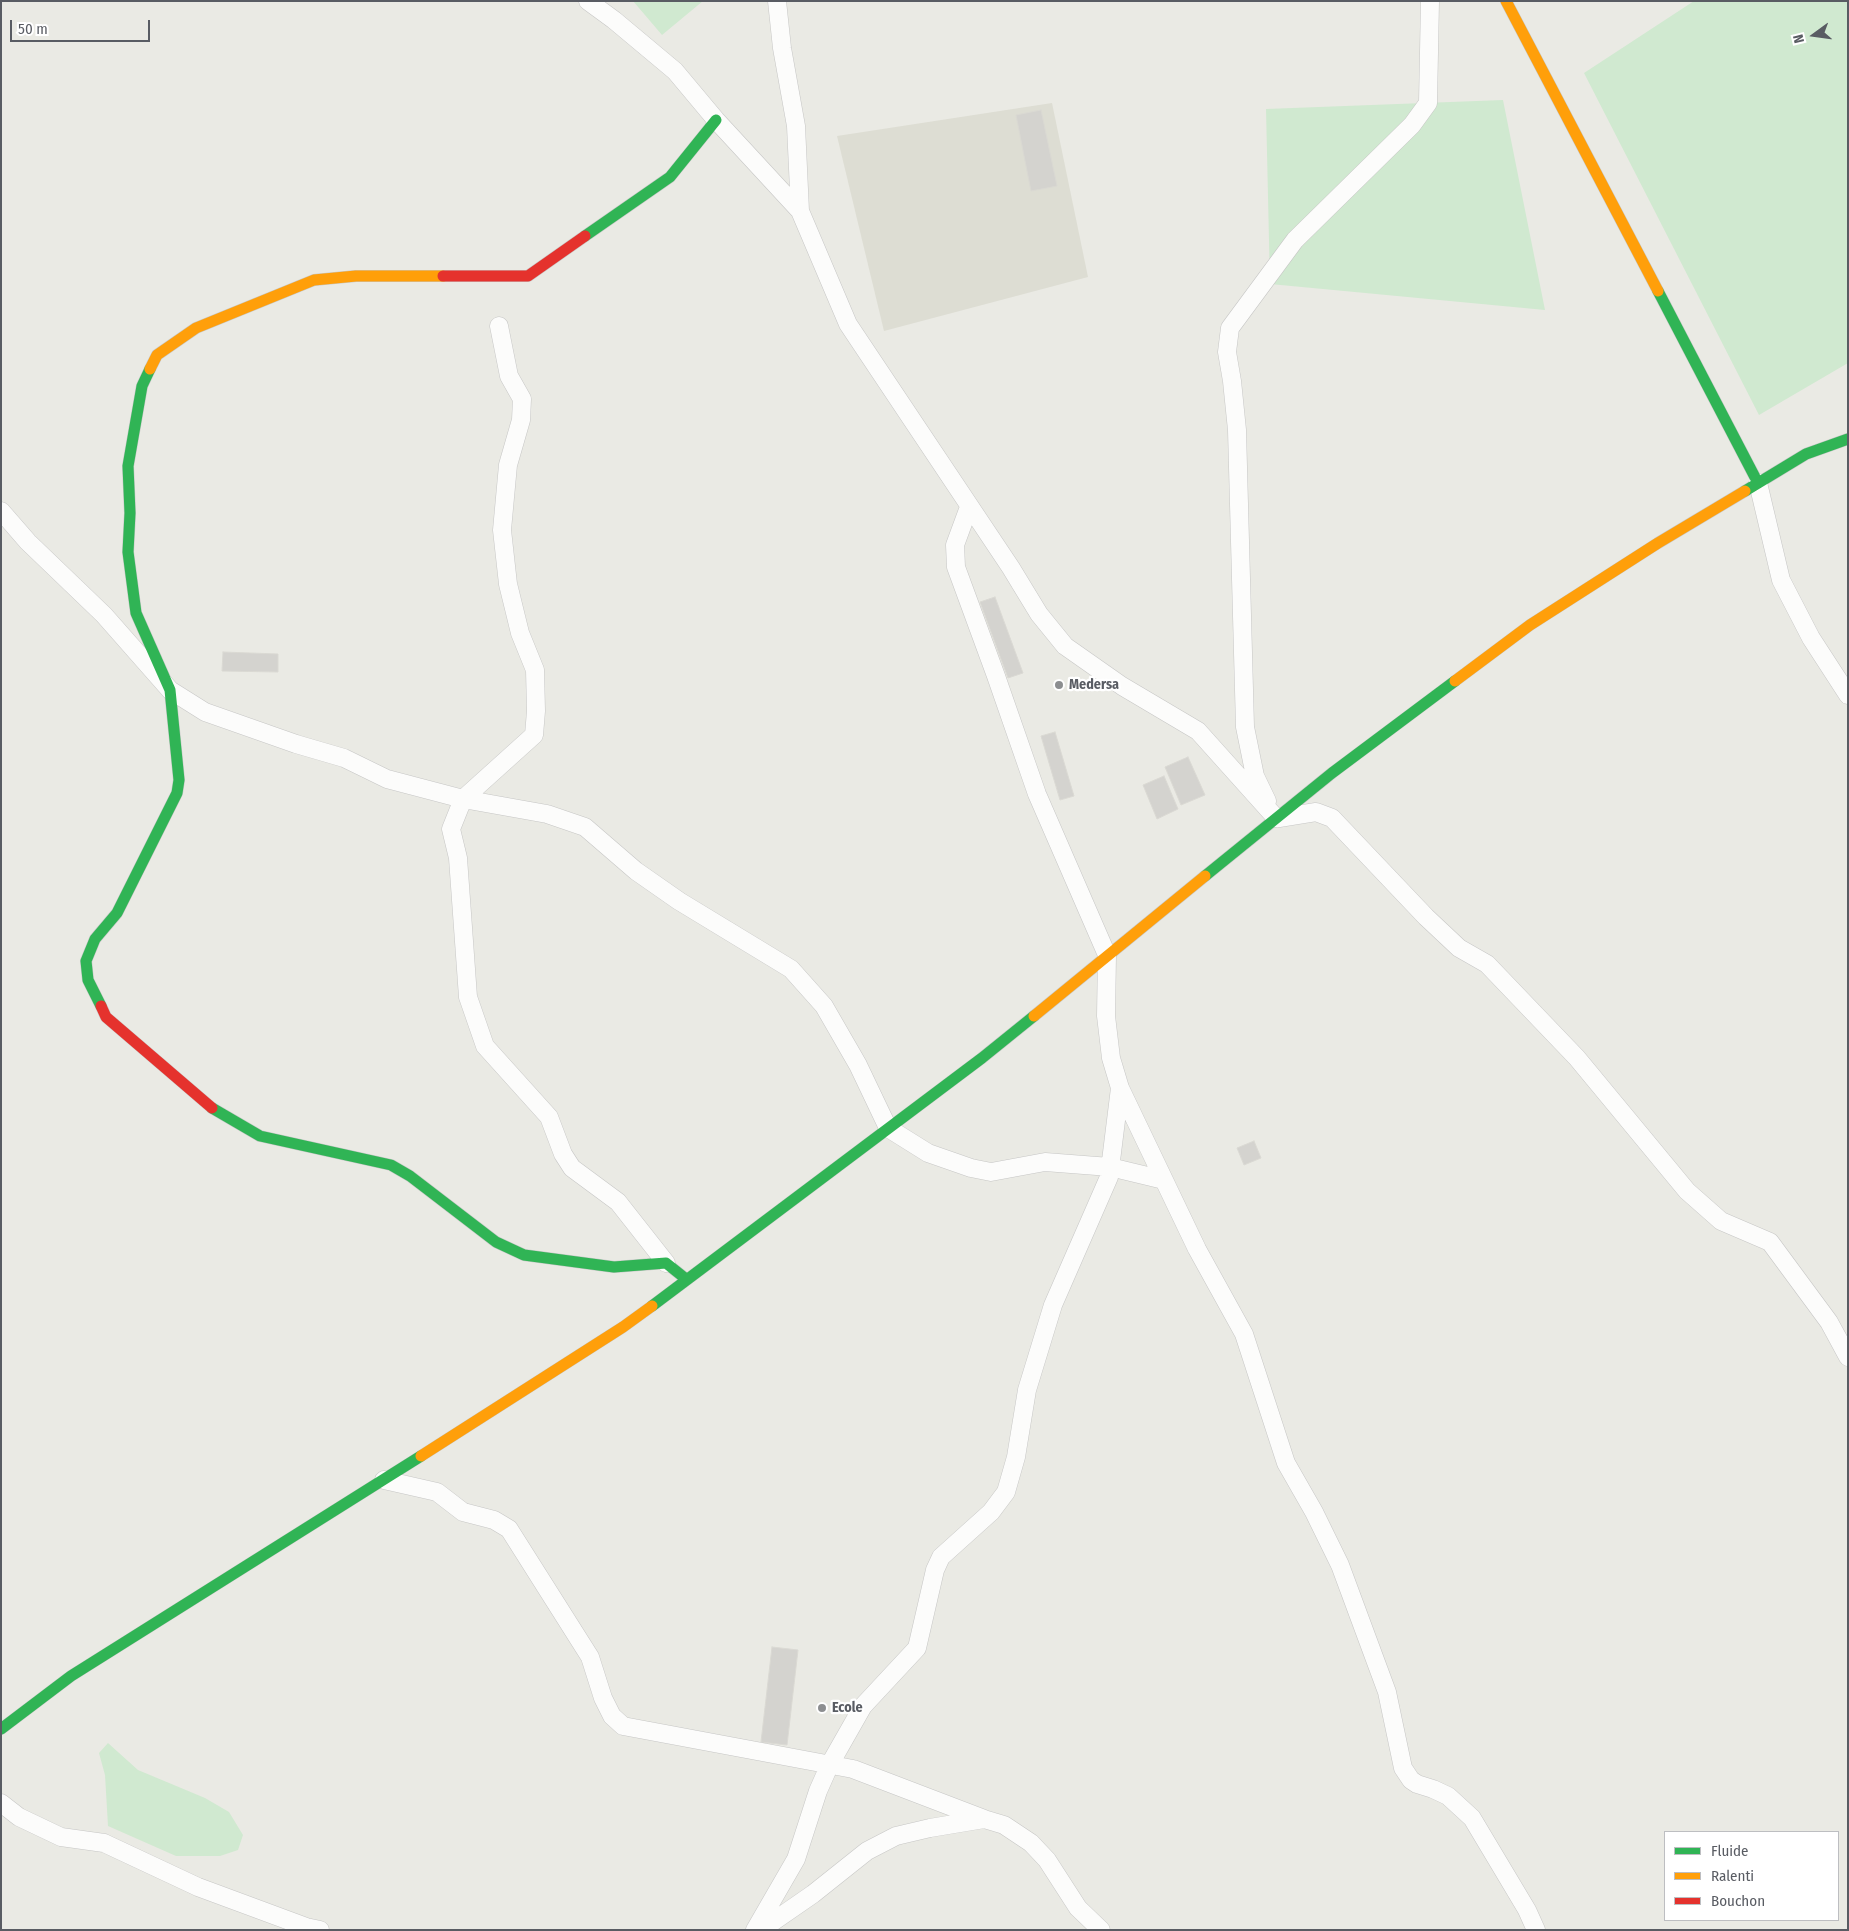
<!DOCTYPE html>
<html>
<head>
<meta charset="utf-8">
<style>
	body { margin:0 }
	#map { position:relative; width:1849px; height:1931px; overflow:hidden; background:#eaeae4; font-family:"Fira Sans Condensed",sans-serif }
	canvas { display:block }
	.frame { position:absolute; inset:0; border:2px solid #595c63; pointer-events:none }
	.legend { position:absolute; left:1664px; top:1831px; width:175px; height:90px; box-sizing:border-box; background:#fff; border:1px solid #bdbec1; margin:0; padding:6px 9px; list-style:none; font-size:15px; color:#595c63 }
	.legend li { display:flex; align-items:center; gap:10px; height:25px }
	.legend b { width:25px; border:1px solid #bdbec1 }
	.north { position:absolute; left:1789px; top:10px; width:50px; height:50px; -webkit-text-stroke:4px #fff; paint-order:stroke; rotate:256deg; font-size:14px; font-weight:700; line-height:20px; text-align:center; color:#595c63 }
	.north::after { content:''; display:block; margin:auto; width:18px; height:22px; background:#595c63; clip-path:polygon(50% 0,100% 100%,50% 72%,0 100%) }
	.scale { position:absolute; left:10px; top:20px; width:140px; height:22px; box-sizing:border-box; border:2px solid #595c63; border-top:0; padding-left:6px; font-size:15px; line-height:18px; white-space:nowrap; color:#595c63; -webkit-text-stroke:4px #fff; paint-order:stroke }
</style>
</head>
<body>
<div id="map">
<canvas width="1849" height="1931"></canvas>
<div class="frame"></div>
<ul class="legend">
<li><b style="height:6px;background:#30b455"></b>Fluide</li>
<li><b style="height:6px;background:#ff9f0a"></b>Ralenti</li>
<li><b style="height:6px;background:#e5322d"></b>Bouchon</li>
</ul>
<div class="north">N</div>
<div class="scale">50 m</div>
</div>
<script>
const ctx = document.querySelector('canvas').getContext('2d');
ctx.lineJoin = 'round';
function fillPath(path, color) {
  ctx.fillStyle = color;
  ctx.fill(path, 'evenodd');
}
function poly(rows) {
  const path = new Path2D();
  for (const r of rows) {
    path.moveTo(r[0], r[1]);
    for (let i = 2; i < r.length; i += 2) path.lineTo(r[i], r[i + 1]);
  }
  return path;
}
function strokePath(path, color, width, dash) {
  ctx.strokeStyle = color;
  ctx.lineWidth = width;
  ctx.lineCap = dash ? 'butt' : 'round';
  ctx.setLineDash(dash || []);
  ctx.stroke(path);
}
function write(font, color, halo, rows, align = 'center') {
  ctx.font = font + ' "Fira Sans Condensed",sans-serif';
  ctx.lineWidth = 4.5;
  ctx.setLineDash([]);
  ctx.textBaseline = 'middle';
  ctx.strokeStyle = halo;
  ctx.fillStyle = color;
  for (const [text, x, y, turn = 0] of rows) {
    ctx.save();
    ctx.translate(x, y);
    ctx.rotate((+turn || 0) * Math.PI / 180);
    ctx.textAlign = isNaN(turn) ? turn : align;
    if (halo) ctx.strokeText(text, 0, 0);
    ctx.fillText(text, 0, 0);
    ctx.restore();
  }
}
const education = poly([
	[1052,103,1088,277,884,331,837,136]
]);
const green = poly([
	[633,1,703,1,662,35],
	[1694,1,1848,1,1848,363,1759,415,1584,73],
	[1503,100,1545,310,1270,284,1266,109],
	[108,1743,138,1770,205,1798,229,1812,243,1835,238,1850,220,1856,176,1856,108,1826,105,1775,99,1753]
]);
const building = poly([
	[1041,110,1057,186,1031,191,1016,115,1041,110],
	[995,597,1023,673,1008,678,980,602,995,597],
	[223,652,278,654,278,672,222,671,223,652],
	[1055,732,1074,796,1060,800,1041,736,1055,732],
	[1188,757,1205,795,1181,805,1165,767,1188,757],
	[1164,776,1178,809,1157,819,1143,785,1164,776],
	[1254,1141,1261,1158,1244,1165,1237,1148,1254,1141],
	[772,1647,798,1650,787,1745,761,1742,772,1647]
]);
const street = poly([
	[588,1,614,20,675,71,716,120,800,211,848,324,1011,568,1039,614,1065,646,1122,686,1198,731,1276,818],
	[777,1,782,48,796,126,800,211],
	[499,326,509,376,522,399,521,420,508,465,502,530,508,584,520,633,535,670,536,711,534,735,463,799,451,829,458,858,468,997,485,1046,549,1117,563,1154,572,1168,618,1202,666,1263],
	[1758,483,1781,580,1811,638,1848,695],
	[969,507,955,545,956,567,996,676,1037,794,1107,955,1106,1016,1111,1058,1120,1088,1197,1249,1244,1334,1286,1463,1314,1512,1340,1565,1387,1692,1403,1768,1411,1780,1417,1784,1433,1789,1448,1796,1472,1818,1527,1910,1536,1930],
	[1,511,28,542,104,615,170,690,205,712,296,744,344,758,387,779,463,799,547,814,585,827,636,871,679,901,791,969,824,1006,858,1065,888,1128,928,1153,971,1168,991,1172,1045,1162,1110,1167,1164,1180],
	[1267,801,1255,776,1245,727,1237,430,1232,381,1227,352,1230,328,1295,240,1412,125,1428,103,1430,1],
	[1279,818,1316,812,1332,818,1426,917,1459,948,1487,964,1577,1058,1687,1191,1721,1221,1770,1242,1829,1322,1848,1357],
	[384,1480,437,1492,463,1512,494,1520,509,1529,590,1657,603,1698,612,1716,623,1726,853,1769,984,1819],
	[1,1803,19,1817,61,1837,104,1843,198,1887,306,1927,320,1930],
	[755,1930,796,1859,818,1791,830,1764,863,1706,917,1648,935,1570,941,1557,991,1512,1006,1492,1016,1457,1027,1390,1053,1305,1109,1177,1120,1088],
	[761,1930,813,1894,867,1851,896,1836,930,1828,984,1819,1004,1825,1031,1843,1047,1860,1078,1908,1101,1930]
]);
const fast = poly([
	[585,236,670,177,716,120],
	[1658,291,1758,483],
	[1745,491,1806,454,1848,439],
	[1205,876,1332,773,1455,681],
	[101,1006,88,980,86,961,95,939,117,913,177,793,179,780,170,690,136,613,128,552,130,513,128,466,142,386,150,369],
	[212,1108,260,1136,391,1165,410,1176,496,1242,524,1255,614,1267,666,1263,686,1279],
	[652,1306,982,1058,1034,1016],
	[1,1729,71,1676,421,1456]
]);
const slow = poly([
	[1506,1,1658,291],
	[150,369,157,355,196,328,314,280,356,276,443,276],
	[1455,681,1530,625,1658,543,1745,491],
	[1034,1016,1205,876],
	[421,1456,623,1327,652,1306]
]);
const jam = poly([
	[443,276,528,276,585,236],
	[101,1006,106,1017,212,1108]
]);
const markers = [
	[1059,685,5,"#8c8e90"],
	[822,1708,5,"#8c8e90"]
];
const poiNames = [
	["Medersa",1069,685],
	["Ecole",832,1708]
];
fillPath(education, '#ddddd3');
fillPath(green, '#d0e9d0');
fillPath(building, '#d4d3cf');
strokePath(building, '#dad9d3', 1);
strokePath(street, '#c6c6c5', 19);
strokePath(fast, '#c6c7c6', 12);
strokePath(slow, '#c6c7c6', 12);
strokePath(jam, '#c6c7c6', 12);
strokePath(street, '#fcfcfb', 18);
strokePath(fast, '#30b455', 11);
strokePath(slow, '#ff9f0a', 11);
strokePath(jam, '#e5322d', 11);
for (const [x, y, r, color] of markers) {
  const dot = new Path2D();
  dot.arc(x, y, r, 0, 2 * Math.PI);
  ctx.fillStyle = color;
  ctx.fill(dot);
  strokePath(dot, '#fff', 2);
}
write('bold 14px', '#595c63', '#fff', poiNames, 'left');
</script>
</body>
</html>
